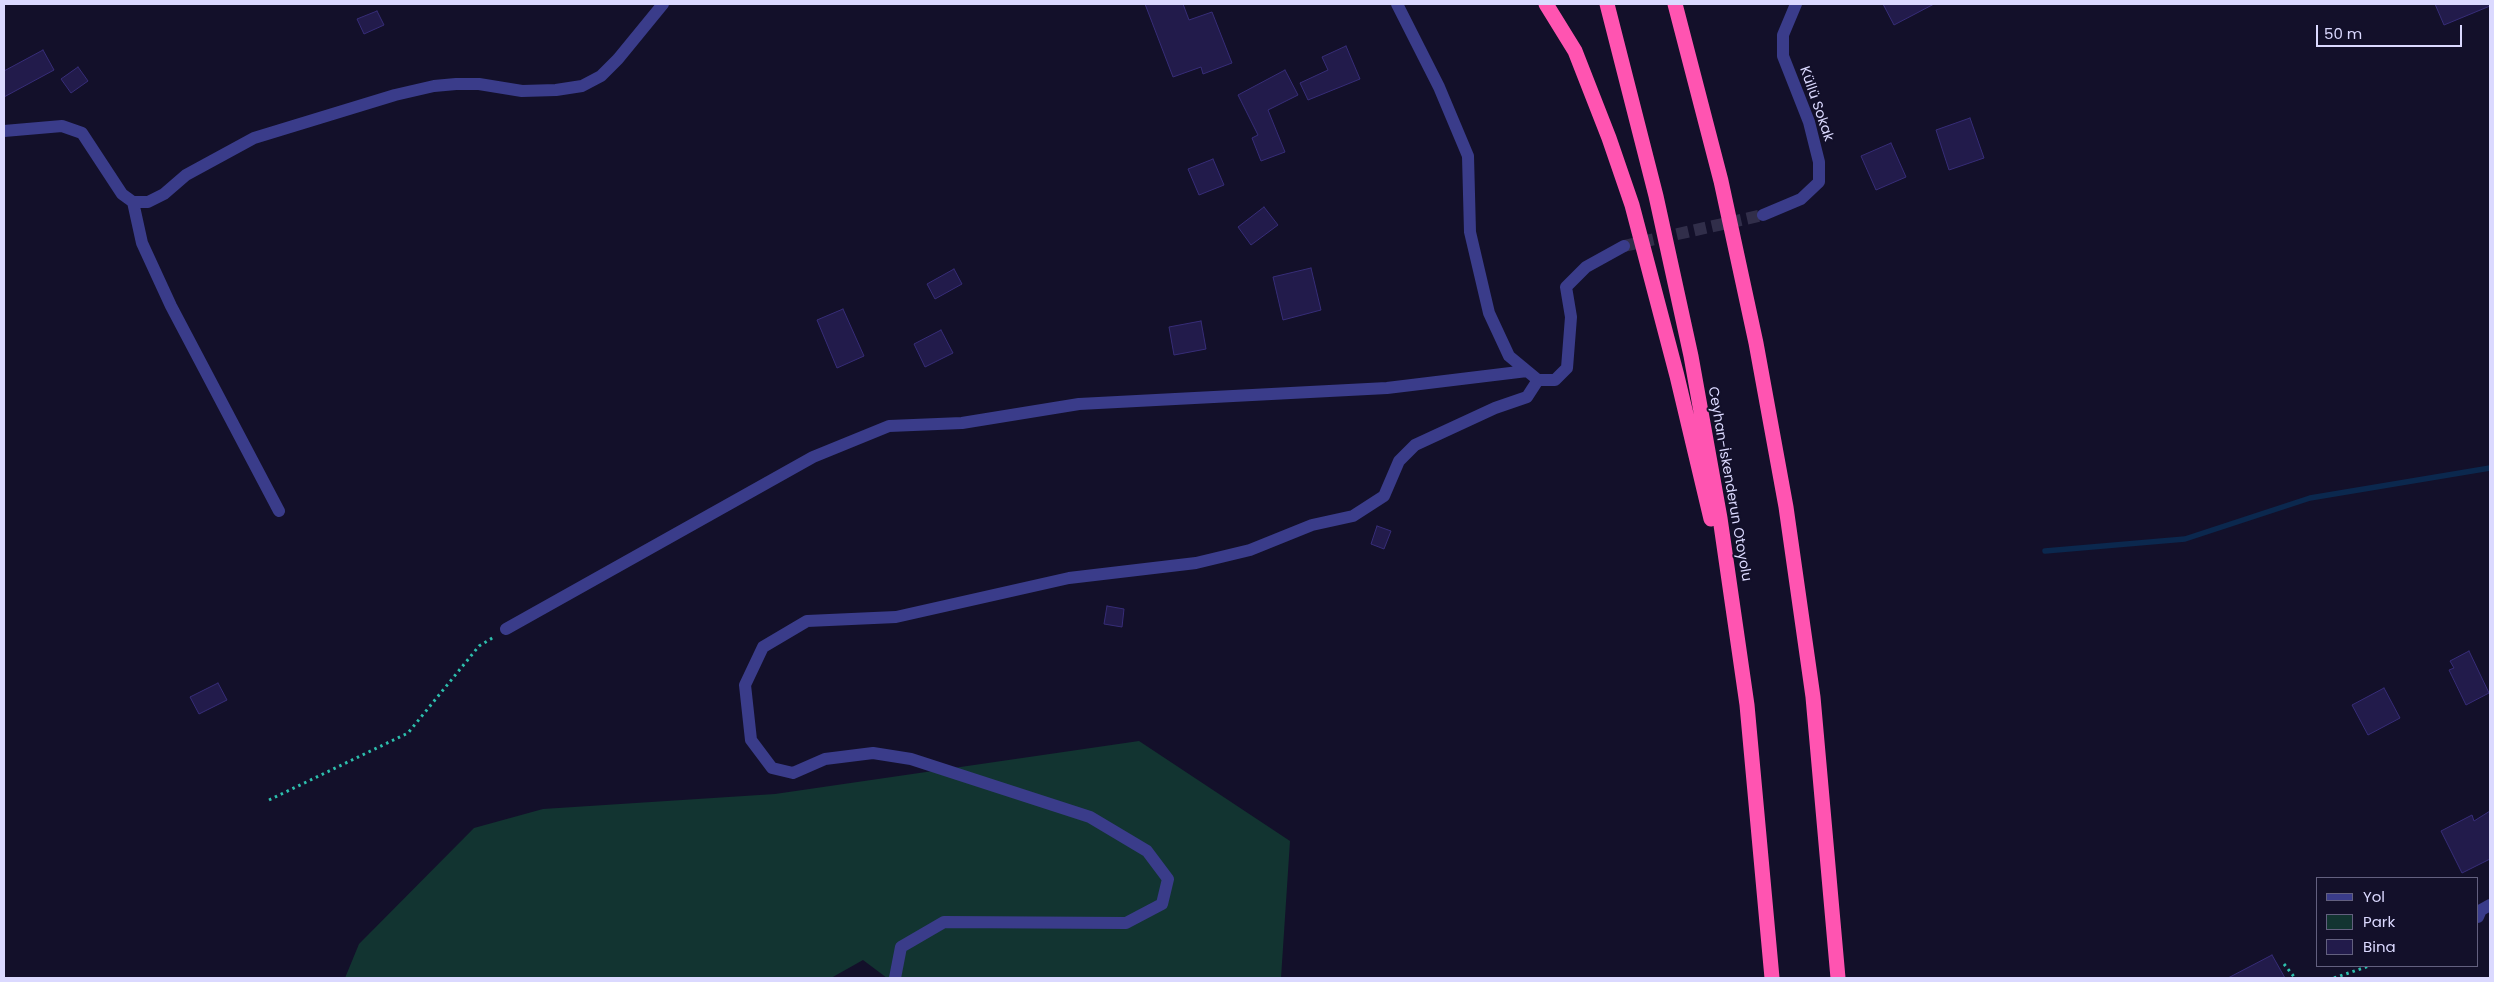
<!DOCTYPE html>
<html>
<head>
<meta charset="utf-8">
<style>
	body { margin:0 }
	#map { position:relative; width:2494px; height:982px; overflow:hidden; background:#13102a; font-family:Poppins,sans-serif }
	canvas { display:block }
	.frame { position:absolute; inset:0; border:5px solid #dbd9ff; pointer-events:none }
	.legend { position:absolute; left:2316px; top:877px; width:162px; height:90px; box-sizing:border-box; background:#13102a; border:1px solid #63607f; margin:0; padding:6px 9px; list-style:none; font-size:15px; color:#dbd9ff }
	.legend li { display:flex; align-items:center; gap:10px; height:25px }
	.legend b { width:25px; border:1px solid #63607f }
	.scale { position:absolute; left:2316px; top:25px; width:146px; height:22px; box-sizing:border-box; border:2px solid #dbd9ff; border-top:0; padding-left:6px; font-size:15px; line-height:18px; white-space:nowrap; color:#dbd9ff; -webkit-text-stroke:4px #13102a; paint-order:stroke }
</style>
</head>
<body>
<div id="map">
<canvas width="2494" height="982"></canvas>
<div class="frame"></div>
<ul class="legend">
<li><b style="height:6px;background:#3a3c8a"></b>Yol</li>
<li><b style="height:14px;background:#123431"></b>Park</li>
<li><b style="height:14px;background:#221b4b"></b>Bina</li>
</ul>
<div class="scale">50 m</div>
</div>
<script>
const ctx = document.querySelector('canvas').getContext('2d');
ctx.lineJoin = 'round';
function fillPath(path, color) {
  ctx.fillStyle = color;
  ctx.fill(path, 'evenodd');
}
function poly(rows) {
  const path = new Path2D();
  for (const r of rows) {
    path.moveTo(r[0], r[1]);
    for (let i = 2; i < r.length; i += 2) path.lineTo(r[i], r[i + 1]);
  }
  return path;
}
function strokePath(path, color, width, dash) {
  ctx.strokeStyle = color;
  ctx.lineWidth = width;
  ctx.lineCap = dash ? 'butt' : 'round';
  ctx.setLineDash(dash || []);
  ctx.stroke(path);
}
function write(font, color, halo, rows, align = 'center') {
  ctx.font = font + ' Poppins,sans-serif';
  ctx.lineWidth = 4;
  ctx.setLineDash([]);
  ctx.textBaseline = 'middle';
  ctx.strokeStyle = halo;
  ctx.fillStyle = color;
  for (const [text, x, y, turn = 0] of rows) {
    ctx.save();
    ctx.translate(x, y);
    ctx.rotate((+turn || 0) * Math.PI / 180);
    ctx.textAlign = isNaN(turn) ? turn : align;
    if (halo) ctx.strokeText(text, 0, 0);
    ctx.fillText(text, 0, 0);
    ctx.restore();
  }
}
const green = poly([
	[1139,741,1290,841,1281,978,887,978,863,960,831,978,345,978,359,944,474,828,543,809,775,794]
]);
const stream = poly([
	[2045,551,2185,539,2310,498,2490,468]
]);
const building = poly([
	[1145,4,1183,4,1189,20,1212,12,1232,63,1203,74,1201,67,1173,77,1145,4],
	[1883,4,1934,4,1894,25,1883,4],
	[2435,4,2490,4,2490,6,2444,25,2435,4],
	[377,11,384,25,364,34,357,19,377,11],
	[1346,46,1360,79,1308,100,1300,83,1328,70,1322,57,1346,46],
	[43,50,54,70,4,97,4,71,43,50],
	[78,67,88,81,71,93,61,79,78,67],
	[1285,70,1298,95,1268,110,1285,152,1261,161,1252,138,1258,135,1238,95,1285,70],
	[1970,118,1984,158,1949,170,1936,130,1970,118],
	[1891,143,1906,177,1876,190,1861,156,1891,143],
	[1213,159,1224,185,1199,195,1188,169,1213,159],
	[1264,207,1278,225,1251,245,1238,227,1264,207],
	[1311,268,1321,310,1283,320,1273,277,1311,268],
	[954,269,962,284,935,299,927,284,954,269],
	[843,309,864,356,837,368,817,320,843,309],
	[1201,321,1206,349,1174,355,1169,327,1201,321],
	[941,330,953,353,925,367,914,344,941,330],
	[1377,526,1391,531,1384,549,1371,544,1377,526],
	[1107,606,1124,609,1122,627,1104,624,1107,606],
	[2469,651,2489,693,2466,705,2449,670,2454,668,2450,661,2469,651],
	[218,683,227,700,199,714,190,697,218,683],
	[2384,688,2400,718,2368,735,2352,705,2384,688],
	[2490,811,2490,859,2462,873,2441,831,2472,815,2474,821,2490,811],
	[2272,955,2285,978,2228,978,2272,955]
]);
const minorTunnel = poly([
	[1624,246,1763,215]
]);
const path = poly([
	[269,800,408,733,479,646,494,637],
	[2284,964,2295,978],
	[2334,978,2369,966]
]);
const minor = poly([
	[1397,4,1439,87,1468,156,1470,232,1489,313,1509,356,1538,380,1555,380,1567,368,1571,317,1566,287,1586,267,1624,246],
	[4,131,62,126,82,133,122,194,133,202,148,202,164,194,186,175,254,138,395,95,434,86,456,84,479,84,522,91,556,90,582,86,601,76,618,59,663,4],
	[133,202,142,243,171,306,279,511],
	[1763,215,1801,199,1819,182,1819,162,1809,122,1783,56,1783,35,1796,4],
	[506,629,813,457,889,426,962,423,1079,404,1387,388,1527,371],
	[2478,917,2481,910,2490,905],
	[895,978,901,947,944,922,1126,923,1162,904,1168,879,1147,851,1090,817,911,759,873,753,825,759,793,773,772,768,751,740,745,685,763,647,807,621,896,617,1069,578,1196,563,1250,550,1312,525,1353,516,1384,496,1399,461,1415,445,1495,408,1527,397,1538,380]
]);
const motorway = poly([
	[1546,4,1575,51,1609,138,1632,205,1677,376,1711,519],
	[1607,4,1656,196,1691,356,1720,518,1747,705,1772,978],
	[1675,4,1721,181,1756,343,1786,507,1813,697,1838,978]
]);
const streetNames = [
	["Küllü Sokak",1816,104,71],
	["Ceyhan-İskenderun Otoyolu",1729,484,80]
];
fillPath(green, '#123431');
strokePath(stream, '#0b284e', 5.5);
fillPath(building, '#221b4b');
strokePath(building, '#372d78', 1);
strokePath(minorTunnel, '#312e4a', 12, [12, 6]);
strokePath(path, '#2dbfad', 3, [2.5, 4]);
strokePath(minor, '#3a3c8a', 12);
strokePath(motorway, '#ff54b1', 15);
write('14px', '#dbd9ff', '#13102a', streetNames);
</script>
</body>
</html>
